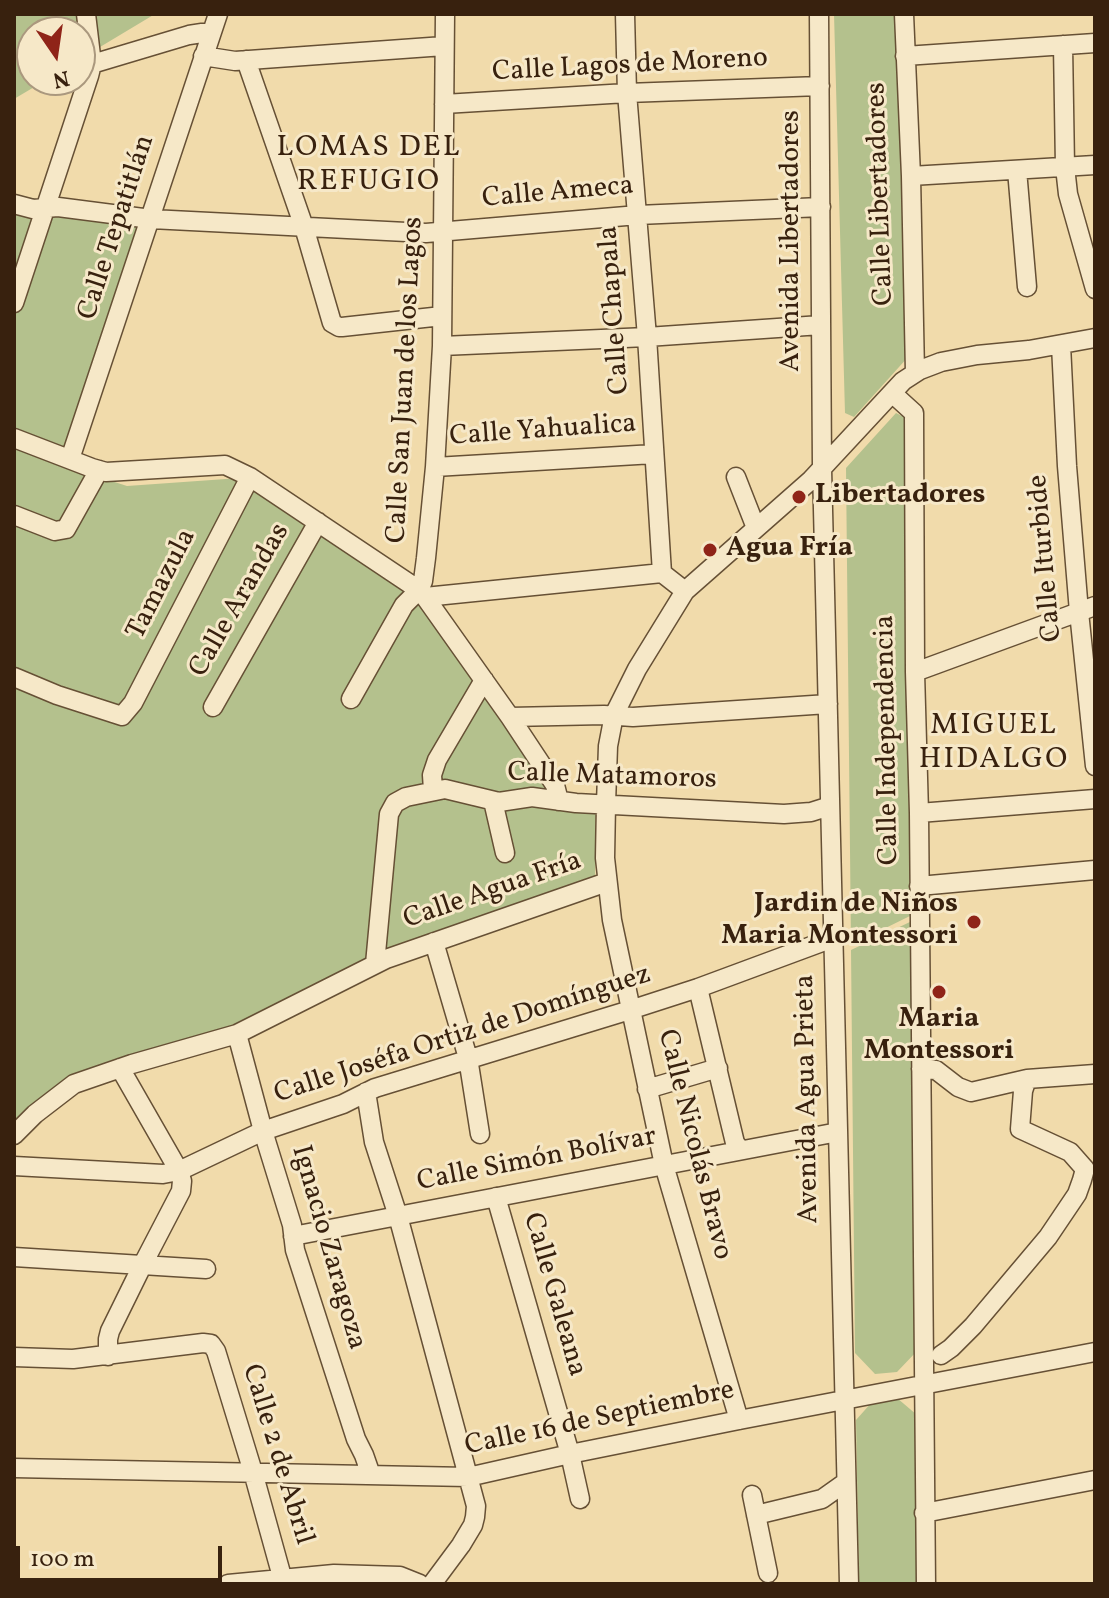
<!DOCTYPE html>
<html>
<head>
<meta charset="utf-8">
<style>
	body { margin:0 }
	#map { position:relative; width:1109px; height:1598px; overflow:hidden; background:#f1dbab; font-family:Vollkorn,serif }
	canvas { display:block }
	.frame { position:absolute; inset:0; border:16px solid #38210e; pointer-events:none }
	.north { position:absolute; left:16px; top:16px; width:80px; height:80px; box-sizing:border-box; background:#f6e8c8; border:2px solid #aa987e; border-radius:50%; rotate:167deg; font-size:22px; font-weight:700; line-height:32px; text-align:center; color:#38210e }
	.north::after { content:''; display:block; margin:auto; width:28px; height:36px; background:#8f2418; clip-path:polygon(50% 0,100% 100%,50% 72%,0 100%) }
	.scale { position:absolute; left:16px; top:1546px; width:206px; height:36px; box-sizing:border-box; border:4px solid #38210e; border-top:0; padding-left:10px; font-size:24px; line-height:28px; white-space:nowrap; color:#38210e; -webkit-text-stroke:6px #f6e8c8; paint-order:stroke }
</style>
</head>
<body>
<div id="map">
<canvas width="1109" height="1598"></canvas>
<div class="frame"></div>
<div class="north">N</div>
<div class="scale">100 m</div>
</div>
<script>
const ctx = document.querySelector('canvas').getContext('2d');
ctx.lineJoin = 'round';
function fillPath(path, color) {
  ctx.fillStyle = color;
  ctx.fill(path, 'evenodd');
}
function poly(rows) {
  const path = new Path2D();
  for (const r of rows) {
    path.moveTo(r[0], r[1]);
    for (let i = 2; i < r.length; i += 2) path.lineTo(r[i], r[i + 1]);
  }
  return path;
}
function strokePath(path, color, width, dash) {
  ctx.strokeStyle = color;
  ctx.lineWidth = width;
  ctx.lineCap = dash ? 'butt' : 'round';
  ctx.setLineDash(dash || []);
  ctx.stroke(path);
}
function write(font, color, halo, rows, align = 'center') {
  ctx.font = font + ' Vollkorn,serif';
  ctx.lineWidth = 6;
  ctx.setLineDash([]);
  ctx.textBaseline = 'middle';
  ctx.strokeStyle = halo;
  ctx.fillStyle = color;
  for (const [text, x, y, turn = 0] of rows) {
    ctx.save();
    ctx.translate(x, y);
    ctx.rotate((+turn || 0) * Math.PI / 180);
    ctx.textAlign = isNaN(turn) ? turn : align;
    if (halo) ctx.strokeText(text, 0, 0);
    ctx.fillText(text, 0, 0);
    ctx.restore();
  }
}
const green = poly([
	[14,14,155,14,80,59,80,32,32,32,32,80,46,80,14,99],
	[834,14,897,14,908,357,854,417,845,413],
	[14,194,146,223,71,468,127,486,240,478,425,598,563,791,596,801,595,882,367,970,253,1026,58,1093,14,1140],
	[896,413,906,418,912,915,851,945,846,468],
	[912,921,917,1351,897,1372,875,1374,855,1353,851,950],
	[897,1398,917,1415,921,1584,859,1584,856,1420,872,1402]
]);
const minor = poly([
	[625,14,627,93,647,337,662,573,685,591],
	[819,14,822,468,849,1584],
	[904,14,911,176,915,373],
	[1063,45,1065,167,1068,194,1095,289],
	[203,56,235,61,444,46],
	[905,56,1095,43],
	[246,60,304,227,332,323,339,327,342,327,442,316],
	[92,64,189,35,202,33,211,33],
	[444,104,627,93,820,86],
	[1017,170,1027,287],
	[911,176,1095,165],
	[14,204,33,209,58,207,151,219,426,233,638,215,821,207],
	[14,303,89,76,92,64,86,14],
	[1061,345,1067,466,1079,612,1095,766],
	[442,346,647,337,821,325],
	[892,393,914,413,915,672,919,813,926,1584],
	[14,438,92,468,106,472,225,465,250,477,419,590,425,597,510,717,555,785,559,801],
	[70,459,218,14],
	[435,467,654,454],
	[736,477,756,528],
	[14,515,55,531,66,529,99,470],
	[425,597,662,573],
	[915,672,1095,606],
	[14,677,57,695,122,716,133,703,250,477],
	[351,699,404,605,419,590,423,581,426,558,435,467,442,346,445,14],
	[213,707,318,522],
	[510,717,604,715,633,717,828,704],
	[433,790,432,775,437,760,484,680],
	[493,801,505,853],
	[919,813,1095,799],
	[919,886,1095,870],
	[434,942,468,1058,480,1134],
	[375,964,389,814,395,803,406,797,445,789,499,802,532,797,576,803,784,814,811,812,830,806],
	[698,988,735,1143,741,1150],
	[237,1034,263,1131,292,1225,295,1250,356,1439,364,1455,371,1475],
	[921,1069,936,1070,958,1087,971,1092,1027,1079,1095,1074],
	[647,1089,718,1068],
	[366,1092,374,1142,398,1216,476,1506,475,1517,473,1525,461,1545,432,1584],
	[14,1135,35,1114,74,1084,132,1064,237,1034,386,959,607,882],
	[14,1166,163,1174,179,1171,263,1131,343,1104,375,1088,630,1010,698,988,833,938],
	[496,1197,570,1454,580,1499],
	[293,1236,838,1132],
	[14,1257,206,1269],
	[941,1355,951,1348,973,1326,1048,1237,1077,1194,1082,1180,1085,1169,1070,1152,1020,1129,1023,1091,1027,1079],
	[108,1356,108,1339,110,1331,143,1264,181,1191,182,1181,179,1171,120,1068],
	[14,1357,73,1359,203,1343,211,1344,216,1351,253,1472,284,1584],
	[739,1420,664,1165,612,920,605,858,606,804,608,746,614,715,637,669,685,591,811,480,903,381,920,370,941,362,977,355,1029,350,1095,338],
	[14,1468,468,1477,570,1454,739,1420,1095,1352],
	[752,1495,768,1573],
	[924,1513,1095,1480],
	[756,1515,822,1499,846,1482],
	[228,1584,334,1574,400,1576,420,1584]
]);
const markers = [
	[799,497,8,"#8f2418"],
	[710,550,8,"#8f2418"],
	[974,922,8,"#8f2418"],
	[939,992,8,"#8f2418"]
];
const streetNames = [
	["Calle Lagos de Moreno",630,67,-3],
	["Calle Ameca",558,194,-5],
	["Calle Libertadores",882,194,-92],
	["Calle Tepatitlán",118,228,-72],
	["Avenida Libertadores",793,241,-90],
	["Calle Chapala",616,310,-94],
	["Calle San Juan de los Lagos",407,380,-87],
	["Calle Yahualica",543,432,-4],
	["Calle Iturbide",1047,558,-95],
	["Tamazula",163,585,-63],
	["Calle Arandas",241,601,-60],
	["Calle Independencia",889,740,-91],
	["Calle Matamoros",612,778,2],
	["Calle Agua Fría",493,892,-19],
	["Calle Joséfa Ortiz de Domínguez",463,1036,-18],
	["Avenida Agua Prieta",809,1099,-91],
	["Calle Nicolás Bravo",693,1145,76],
	["Calle Simón Bolívar",537,1161,-11],
	["Ignacio Zaragoza",327,1248,74],
	["Calle Galeana",553,1295,74],
	["Calle 16 de Septiembre",600,1420,-12],
	["Calle 2 de Abril",276,1455,73]
];
const poiNames = [
	["Libertadores",815,497],
	["Agua Fría",726,550],
	["Jardin de Niños",958,906,"right"],
	["Maria Montessori",958,938,"right"],
	["Maria",939,1021,"center"],
	["Montessori",939,1053,"center"]
];
const neighbourhoodNames = [
	["LOMAS DEL",369,149],
	["REFUGIO",369,183],
	["MIGUEL",994,727],
	["HIDALGO",994,761]
];
fillPath(green, '#b4c18d');
strokePath(minor, '#665035', 21);
strokePath(minor, '#f6e8c8', 18);
for (const [x, y, r, color] of markers) {
  const dot = new Path2D();
  dot.arc(x, y, r, 0, 2 * Math.PI);
  ctx.fillStyle = color;
  ctx.fill(dot);
  strokePath(dot, '#f6e8c8', 3);
}
write('28px', '#38210e', '#f6e8c8', streetNames);
write('bold 28px', '#38210e', '#f6e8c8', poiNames, 'left');
ctx.letterSpacing = '2px';
write('30px', '#38210e', '#f6e8c8', neighbourhoodNames);
ctx.letterSpacing = '0px';
</script>
</body>
</html>
